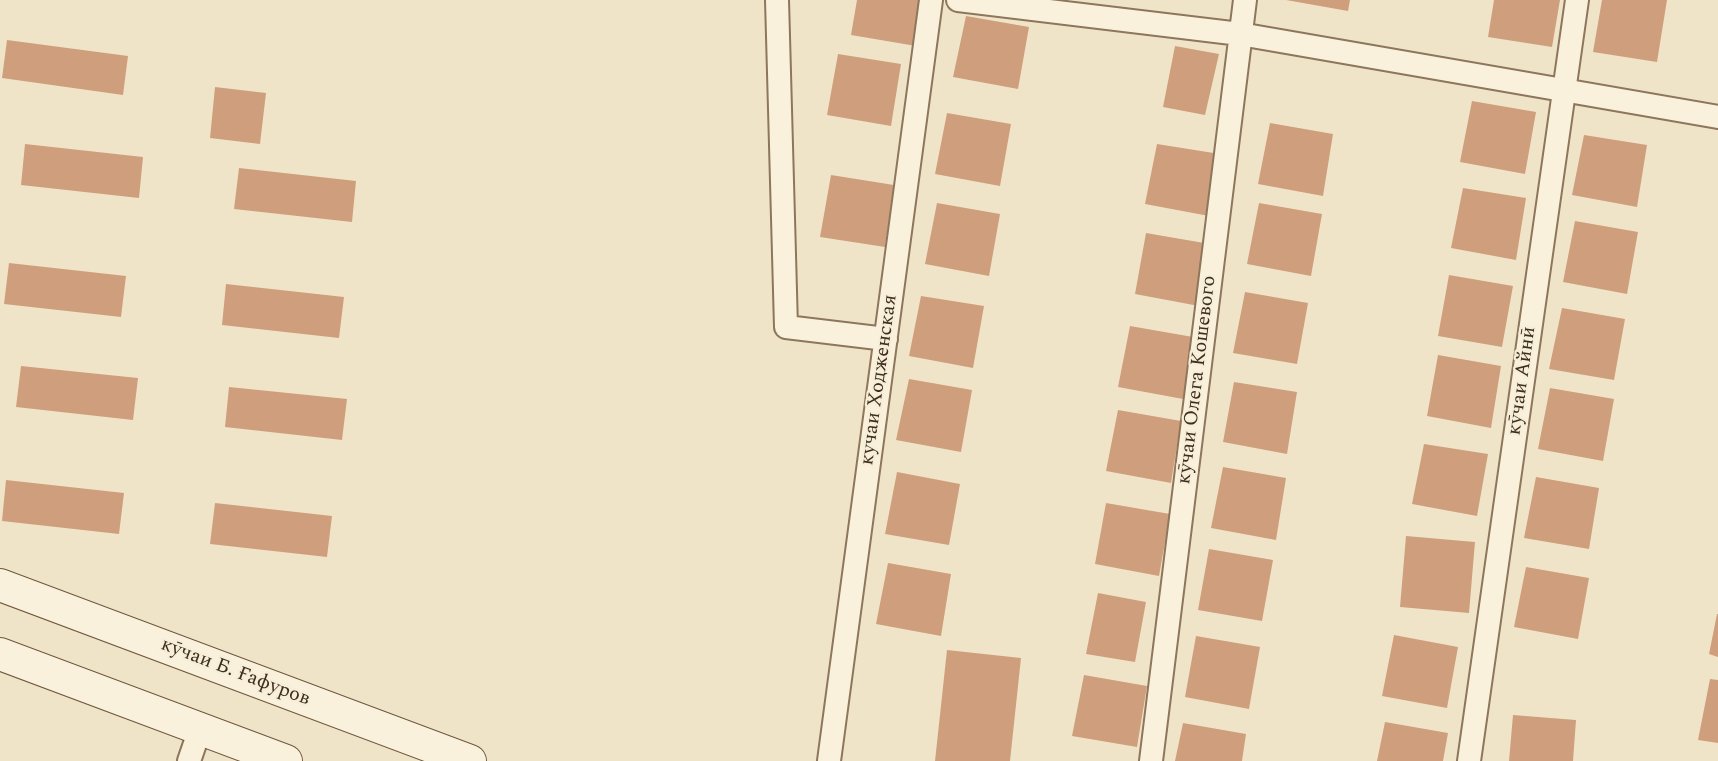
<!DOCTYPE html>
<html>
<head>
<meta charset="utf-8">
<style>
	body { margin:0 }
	canvas { display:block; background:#f0e4c8 }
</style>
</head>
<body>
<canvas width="1718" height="761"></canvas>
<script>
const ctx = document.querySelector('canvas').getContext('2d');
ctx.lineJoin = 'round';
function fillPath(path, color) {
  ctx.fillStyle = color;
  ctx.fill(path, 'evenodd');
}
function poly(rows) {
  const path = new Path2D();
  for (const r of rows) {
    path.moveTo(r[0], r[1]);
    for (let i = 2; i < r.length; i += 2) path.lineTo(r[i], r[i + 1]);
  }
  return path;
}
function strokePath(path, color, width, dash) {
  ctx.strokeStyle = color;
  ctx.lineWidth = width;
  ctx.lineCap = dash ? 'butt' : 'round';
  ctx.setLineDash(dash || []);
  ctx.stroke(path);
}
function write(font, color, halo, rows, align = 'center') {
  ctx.font = font + ' Spectral,serif';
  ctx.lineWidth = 4.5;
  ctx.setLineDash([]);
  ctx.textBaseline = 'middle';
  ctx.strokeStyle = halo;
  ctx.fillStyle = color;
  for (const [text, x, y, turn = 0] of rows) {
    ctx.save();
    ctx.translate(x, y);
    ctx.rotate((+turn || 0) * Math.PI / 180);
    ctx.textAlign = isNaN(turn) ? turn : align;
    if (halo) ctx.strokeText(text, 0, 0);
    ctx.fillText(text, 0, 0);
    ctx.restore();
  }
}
const building = poly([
	[857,0,923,0,916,46,851,35],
	[1286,0,1350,0,1348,11],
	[1494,0,1560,0,1552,47,1488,37],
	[1602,0,1667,0,1657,62,1593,52],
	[966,16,1029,27,1018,89,953,77],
	[7,40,128,56,123,95,2,78],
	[1175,46,1219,54,1205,115,1163,107],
	[838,54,901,64,891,126,827,115],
	[215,87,266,93,260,144,210,138],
	[1472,101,1536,112,1525,174,1460,162],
	[947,113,1011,124,1000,186,935,174],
	[1270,123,1333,134,1323,196,1258,184],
	[1584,135,1647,145,1637,207,1572,195],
	[25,144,143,157,139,198,21,185],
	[1157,144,1220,154,1209,216,1145,204],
	[239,168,356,181,352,222,234,209],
	[831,175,894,185,885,247,820,237],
	[1463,188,1526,198,1516,260,1451,248],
	[937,203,1000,214,989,276,925,264],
	[1259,203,1322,214,1311,276,1247,264],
	[1575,221,1638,232,1627,294,1563,282],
	[1146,233,1210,244,1199,306,1135,294],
	[9,263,126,276,121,317,4,304],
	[1449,275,1513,286,1502,347,1438,336],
	[226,284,344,297,339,338,222,325],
	[1245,292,1308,303,1297,364,1233,353],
	[921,296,984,306,973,368,909,356],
	[1562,308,1625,319,1614,380,1549,369],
	[1130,326,1193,337,1183,399,1118,387],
	[1438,355,1501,366,1491,428,1427,416],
	[21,366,138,378,133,420,16,407],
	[909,379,972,390,961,452,896,440],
	[1234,382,1297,392,1287,454,1223,442],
	[229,387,347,399,342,440,225,427],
	[1550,388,1614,399,1603,461,1538,449],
	[1118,410,1181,421,1171,483,1106,471],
	[1424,444,1488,454,1477,516,1412,504],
	[1223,467,1286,478,1276,540,1211,528],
	[897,472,960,484,949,545,885,534],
	[1536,477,1599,488,1589,549,1524,538],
	[6,480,124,493,119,534,2,521],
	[215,503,332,516,327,557,210,544],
	[1106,503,1170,514,1159,576,1095,564],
	[1406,536,1475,542,1469,613,1400,607],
	[1209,549,1273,560,1262,621,1198,610],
	[888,563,951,574,941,636,876,624],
	[1526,567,1589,578,1578,639,1514,627],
	[1098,593,1146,602,1135,662,1086,654],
	[1717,614,1718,614,1718,657,1709,654],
	[1394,635,1458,647,1447,708,1382,696],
	[1196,636,1260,647,1249,709,1185,697],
	[947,650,1021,658,1010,761,935,761],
	[1084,675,1147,686,1137,747,1072,736],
	[1710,679,1718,680,1718,743,1698,740],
	[1513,715,1576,720,1573,761,1509,761],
	[1385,722,1448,733,1443,761,1377,761],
	[1183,723,1246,734,1242,761,1175,761]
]);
const minor = poly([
	[777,0,786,327,886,339],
	[958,0,1240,34,1718,117],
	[189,761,200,729],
	[829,761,931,0],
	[1151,761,1245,0],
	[1469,761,1577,0]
]);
const secondary = poly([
	[0,585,470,761],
	[0,654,286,761]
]);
const streetNames = [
	["кучаи Ходженская",880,380,-82],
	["кӯчаи Олега Кошевого",1198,380,-83],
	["кӯчаи Айнӣ",1523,381,-82],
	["кӯчаи Б. Ғафуров",235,673,21]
];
fillPath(building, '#cf9f7d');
strokePath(minor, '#8d765c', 26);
strokePath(secondary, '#6f573f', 34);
strokePath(minor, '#faf1dc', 22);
strokePath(secondary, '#faf1dc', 32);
write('20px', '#3d2e20', '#f7eed8', streetNames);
</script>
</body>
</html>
